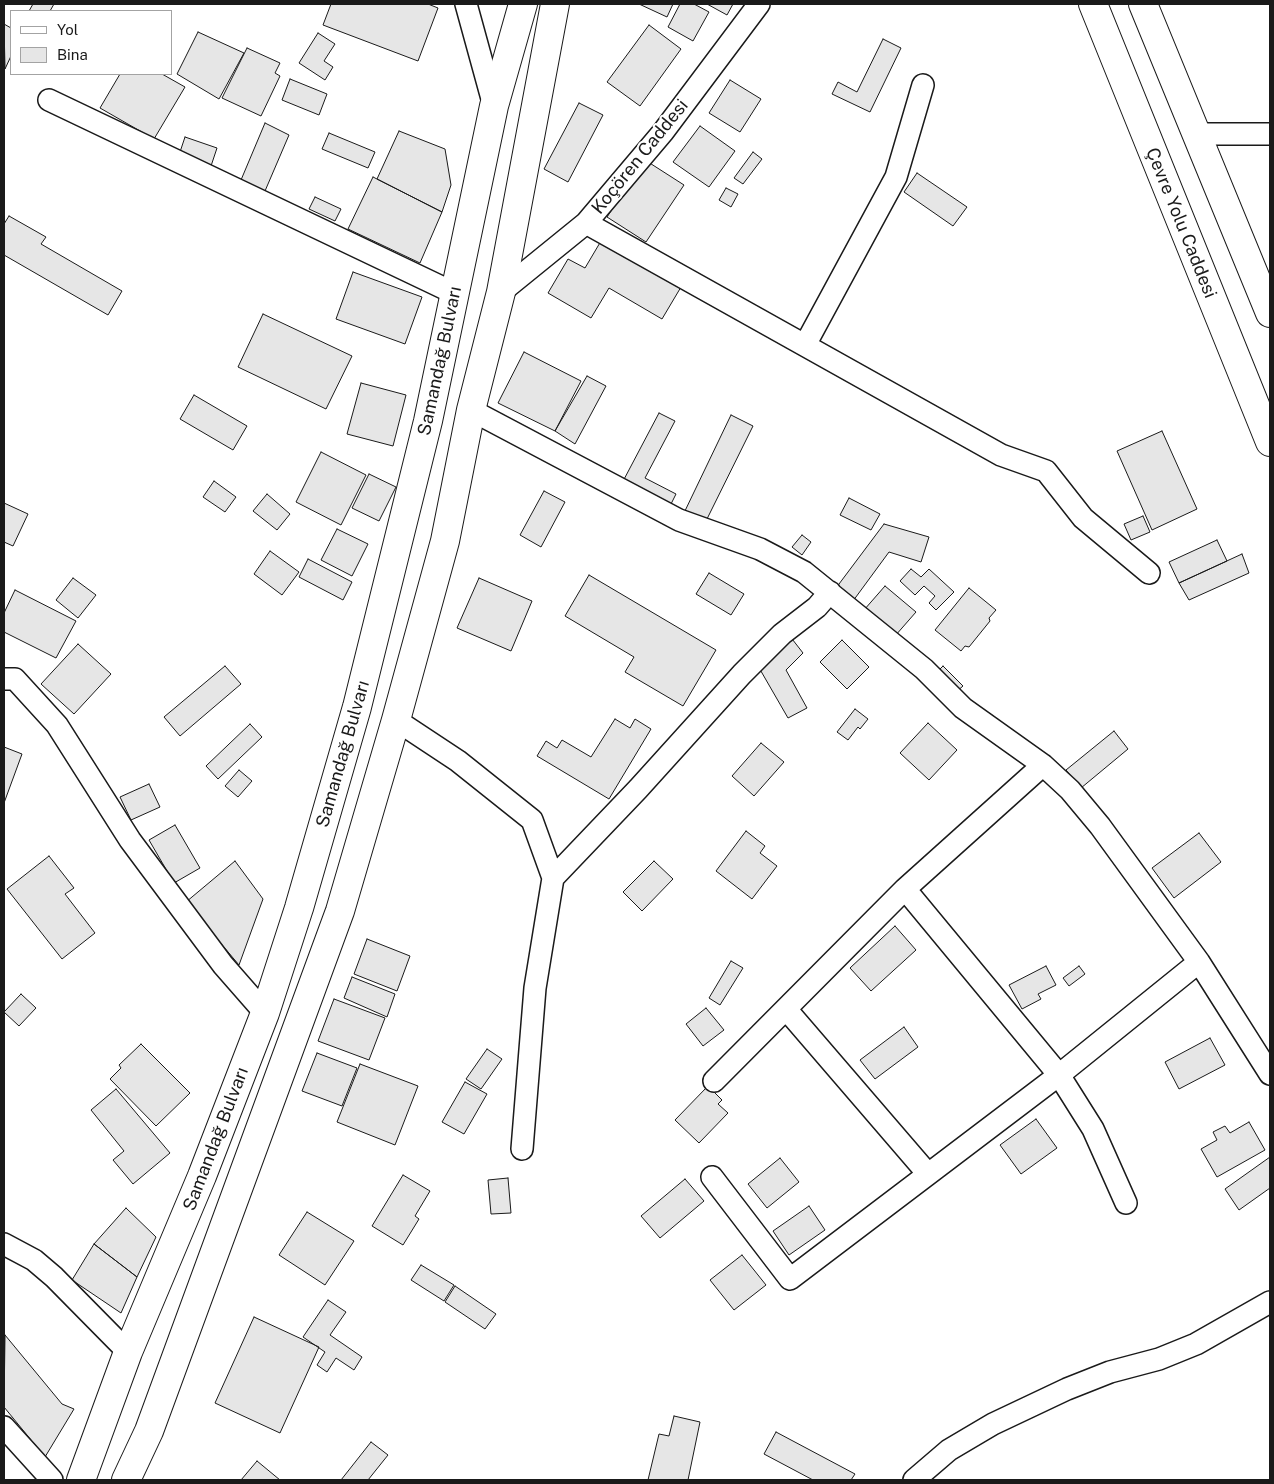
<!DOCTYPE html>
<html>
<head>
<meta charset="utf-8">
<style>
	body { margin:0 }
	#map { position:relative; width:1274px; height:1484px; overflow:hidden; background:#fff; font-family:"Public Sans",sans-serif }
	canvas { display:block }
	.frame { position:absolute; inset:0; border:5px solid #1a1a1a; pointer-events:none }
	.legend { position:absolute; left:10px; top:10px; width:162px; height:65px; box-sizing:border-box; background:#fff; border:1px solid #a3a3a3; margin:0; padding:6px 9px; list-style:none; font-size:15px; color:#1a1a1a }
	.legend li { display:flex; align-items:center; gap:10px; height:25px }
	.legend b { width:25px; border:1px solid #a3a3a3 }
</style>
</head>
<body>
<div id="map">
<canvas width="1274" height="1484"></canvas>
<div class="frame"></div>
<ul class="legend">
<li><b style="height:6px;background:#fff"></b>Yol</li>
<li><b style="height:14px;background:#e6e6e6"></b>Bina</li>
</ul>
</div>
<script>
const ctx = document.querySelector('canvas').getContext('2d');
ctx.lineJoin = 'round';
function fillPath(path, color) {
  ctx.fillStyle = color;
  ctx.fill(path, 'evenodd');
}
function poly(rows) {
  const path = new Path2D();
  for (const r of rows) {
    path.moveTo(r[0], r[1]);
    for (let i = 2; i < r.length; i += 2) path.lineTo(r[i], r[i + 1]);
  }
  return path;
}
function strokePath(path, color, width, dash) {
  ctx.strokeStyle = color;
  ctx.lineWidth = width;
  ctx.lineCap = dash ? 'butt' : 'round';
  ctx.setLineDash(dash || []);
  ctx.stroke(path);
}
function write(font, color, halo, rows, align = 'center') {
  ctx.font = font + ' "Public Sans",sans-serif';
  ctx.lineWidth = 4;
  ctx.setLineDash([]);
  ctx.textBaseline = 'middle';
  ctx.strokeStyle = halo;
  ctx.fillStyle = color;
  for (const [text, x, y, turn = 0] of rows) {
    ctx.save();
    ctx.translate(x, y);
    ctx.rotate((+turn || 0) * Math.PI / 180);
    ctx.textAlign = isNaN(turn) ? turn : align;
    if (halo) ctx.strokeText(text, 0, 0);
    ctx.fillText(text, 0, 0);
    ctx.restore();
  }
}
const building = poly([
	[33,4,54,4,50,11,29,11,33,4],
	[331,4,428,4,438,8,418,61,323,25,331,4],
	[639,4,673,4,667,17,639,4],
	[680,4,694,4,709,12,693,41,668,27,680,4],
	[707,4,733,4,727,15,707,4],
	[4,24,11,28,11,56,5,69,4,24],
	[649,25,681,49,640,106,607,82,649,25],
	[198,32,244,53,219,99,177,74,198,32],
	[318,33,335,44,324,61,333,67,325,80,299,63,318,33],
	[883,39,901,48,870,112,832,94,838,82,857,92,883,39],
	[247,48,280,63,275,73,280,76,261,116,222,98,247,48],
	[120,74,162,74,185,87,154,139,100,108,120,74],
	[290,79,327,94,319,115,282,100,290,79],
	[730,80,761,99,740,132,709,113,730,80],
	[579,103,603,115,568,182,544,169,579,103],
	[265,123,289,135,265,191,241,180,265,123],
	[700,126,735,151,709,187,673,162,700,126],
	[399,131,445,149,451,185,442,212,377,179,399,131],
	[329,133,375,152,368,168,322,149,329,133],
	[185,137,217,148,211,166,179,155,185,137],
	[753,152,762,159,743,184,734,178,753,152],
	[645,160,684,185,646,242,607,217,645,160],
	[917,173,967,207,953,226,904,192,917,173],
	[373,177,442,212,420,263,348,229,373,177],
	[726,188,738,194,731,207,719,200,726,188],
	[315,197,341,209,335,221,309,209,315,197],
	[9,216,46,237,41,244,122,291,108,315,4,255,4,224,9,216],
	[601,241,681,287,662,319,609,288,591,318,548,293,568,259,585,268,601,241],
	[353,272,422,297,405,344,336,319,353,272],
	[263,314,352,356,326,409,238,367,263,314],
	[524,352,581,381,555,431,498,403,524,352],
	[587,376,606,386,575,444,555,431,587,376],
	[361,383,406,395,393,446,347,434,361,383],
	[194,395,247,426,233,450,180,419,194,395],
	[659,413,675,421,645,478,676,494,668,510,621,485,659,413],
	[731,415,753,426,704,525,683,515,731,415],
	[1162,431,1197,509,1152,530,1117,451,1162,431],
	[321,452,366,475,341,525,296,502,321,452],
	[369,474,396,487,379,521,352,508,369,474],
	[214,481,236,497,225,512,203,497,214,481],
	[544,491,565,502,541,547,520,535,544,491],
	[267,494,290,514,277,530,253,511,267,494],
	[849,498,880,514,871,530,840,515,849,498],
	[4,503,28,514,13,546,4,542,4,503],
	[1143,516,1150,532,1131,540,1124,524,1143,516],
	[884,524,929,537,921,562,889,552,853,601,836,588,884,524],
	[337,529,368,544,352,576,321,560,337,529],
	[802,535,811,542,802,555,792,547,802,535],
	[1217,540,1227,561,1179,583,1169,562,1217,540],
	[270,551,299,572,282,595,254,574,270,551],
	[1242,554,1249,573,1189,600,1179,583,1242,554],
	[308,559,352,582,343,600,299,577,308,559],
	[911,569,921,577,929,569,954,592,936,610,929,603,935,596,924,586,915,595,900,581,911,569],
	[709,573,744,594,731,615,696,594,709,573],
	[589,575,716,650,683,706,625,672,634,657,565,616,589,575],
	[73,578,96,595,78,618,56,600,73,578],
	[479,578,532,601,511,651,457,628,479,578],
	[885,586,916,612,895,636,864,610,885,586],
	[969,588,996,610,989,618,990,621,969,647,965,646,961,651,935,630,969,588],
	[15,590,76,621,56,658,4,632,4,613,15,590],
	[789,635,803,653,786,670,807,708,788,718,758,666,789,635],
	[842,640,869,667,847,689,820,662,842,640],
	[78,644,111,674,74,714,41,684,78,644],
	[225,666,241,684,180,736,164,717,225,666],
	[943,666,963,686,956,692,936,673,943,666],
	[855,709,868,719,860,729,858,727,848,740,837,732,855,709],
	[615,719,630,728,635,719,651,729,609,799,537,756,546,741,557,748,562,740,591,757,615,719],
	[928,723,957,750,929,780,900,753,928,723],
	[250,724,262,737,218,779,206,766,250,724],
	[1114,731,1128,749,1081,788,1066,770,1114,731],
	[761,743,784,762,754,796,732,776,761,743],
	[4,747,22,754,4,803,4,747],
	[239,770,252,781,238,797,225,786,239,770],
	[149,784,160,807,131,820,120,797,149,784],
	[175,825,200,868,174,883,149,840,175,825],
	[746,831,765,846,760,853,777,866,752,899,716,871,746,831],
	[1199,833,1221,862,1174,898,1152,868,1199,833],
	[49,856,74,888,65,894,95,933,62,959,7,889,49,856],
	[235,861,263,899,239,965,186,902,235,861],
	[654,861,673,879,642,911,623,892,654,861],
	[895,926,916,950,871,991,850,968,895,926],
	[367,939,410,956,397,991,354,974,367,939],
	[731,961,743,968,720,1005,709,998,731,961],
	[1046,966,1056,985,1038,994,1041,999,1022,1009,1009,985,1046,966],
	[1079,966,1085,974,1069,986,1063,978,1079,966],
	[352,977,395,994,387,1017,344,998,352,977],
	[21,994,36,1008,19,1026,4,1012,21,994],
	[334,999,385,1018,369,1060,318,1041,334,999],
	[706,1008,724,1030,703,1046,686,1024,706,1008],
	[904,1027,918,1047,875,1079,860,1060,904,1027],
	[1210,1038,1225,1065,1179,1089,1165,1062,1210,1038],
	[141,1044,190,1093,156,1126,110,1079,121,1068,119,1065,141,1044],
	[487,1049,502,1059,481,1089,466,1079,487,1049],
	[317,1053,357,1068,342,1106,302,1091,317,1053],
	[360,1064,418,1086,395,1145,337,1122,360,1064],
	[465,1082,487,1094,464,1134,442,1122,465,1082],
	[708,1086,722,1100,718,1104,728,1113,699,1143,675,1120,708,1086],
	[116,1089,170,1153,133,1184,113,1160,124,1151,91,1110,116,1089],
	[1036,1119,1057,1148,1021,1174,1000,1145,1036,1119],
	[1249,1122,1265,1150,1217,1177,1201,1149,1217,1140,1213,1132,1225,1126,1230,1133,1249,1122],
	[1270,1157,1270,1188,1239,1210,1225,1189,1270,1157],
	[780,1158,799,1182,767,1208,748,1184,780,1158],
	[403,1175,430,1191,415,1216,419,1219,403,1245,372,1226,403,1175],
	[508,1178,511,1213,491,1214,488,1180,508,1178],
	[685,1179,704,1201,660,1238,641,1216,685,1179],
	[809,1206,825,1230,789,1255,773,1231,809,1206],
	[126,1208,156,1237,137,1277,94,1244,126,1208],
	[307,1212,354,1241,325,1285,279,1255,307,1212],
	[94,1244,137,1277,121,1313,72,1280,94,1244],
	[742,1255,766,1285,734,1310,710,1280,742,1255],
	[421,1265,454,1285,444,1301,411,1280,421,1265],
	[455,1286,496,1314,485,1329,445,1302,455,1286],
	[328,1300,346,1312,330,1335,362,1357,354,1370,336,1358,327,1372,317,1365,325,1352,303,1337,328,1300],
	[254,1317,319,1347,280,1433,215,1403,254,1317],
	[5,1335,62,1404,74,1409,45,1457,4,1407,5,1335],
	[674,1416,700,1422,688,1480,648,1480,659,1434,669,1436,674,1416],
	[776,1432,855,1474,851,1480,813,1480,764,1454,776,1432],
	[371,1442,388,1455,368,1480,341,1480,371,1442],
	[257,1461,280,1480,241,1480,257,1461]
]);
const minor = poly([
	[466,4,494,106],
	[49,100,454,293],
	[1197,134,1270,134],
	[586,223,1001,455,1046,471,1083,518,1149,573],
	[501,292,586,223,663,132,759,4],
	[805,345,896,177,923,85],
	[471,410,679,520,760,549,804,572,924,669,963,708,1043,765,1070,790,1100,826,1199,962,1270,1074],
	[4,679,15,679,57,725,130,840,223,965,265,1013],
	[396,720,458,761,532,820,553,878,535,988,522,1149],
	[553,878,638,789,742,674,782,634,817,607,830,592],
	[905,889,1059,1075,1093,1129,1126,1203],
	[786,1009,928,1174],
	[714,1081,905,889,1043,765],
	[712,1177,790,1279,1059,1075,1199,962],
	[4,1244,34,1260,54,1277,128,1352],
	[4,1427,52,1480],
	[914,1480,949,1450,993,1424,1067,1389,1110,1372,1159,1359,1196,1344,1270,1302]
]);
const highway = poly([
	[1093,4,1270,442],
	[1143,4,1270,313],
	[81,1480,128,1352,202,1176,265,1013,299,908,357,707,428,421,494,106,523,4],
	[126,1480,149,1431,340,911,396,720,445,541,471,410,501,292,555,4]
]);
const streetNames = [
	["Koçören Caddesi",640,157,-51],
	["Çevre Yolu Caddesi",1181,223,68],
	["Samandağ Bulvarı",440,361,-78],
	["Samandağ Bulvarı",343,754,-74],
	["Samandağ Bulvarı",216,1139,-69]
];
fillPath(building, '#e6e6e6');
strokePath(building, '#1a1a1a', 1);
strokePath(minor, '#1a1a1a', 24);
strokePath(highway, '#1a1a1a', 30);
strokePath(minor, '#fff', 21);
strokePath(highway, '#fff', 28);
write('18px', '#1a1a1a', '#fff', streetNames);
</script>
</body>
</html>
